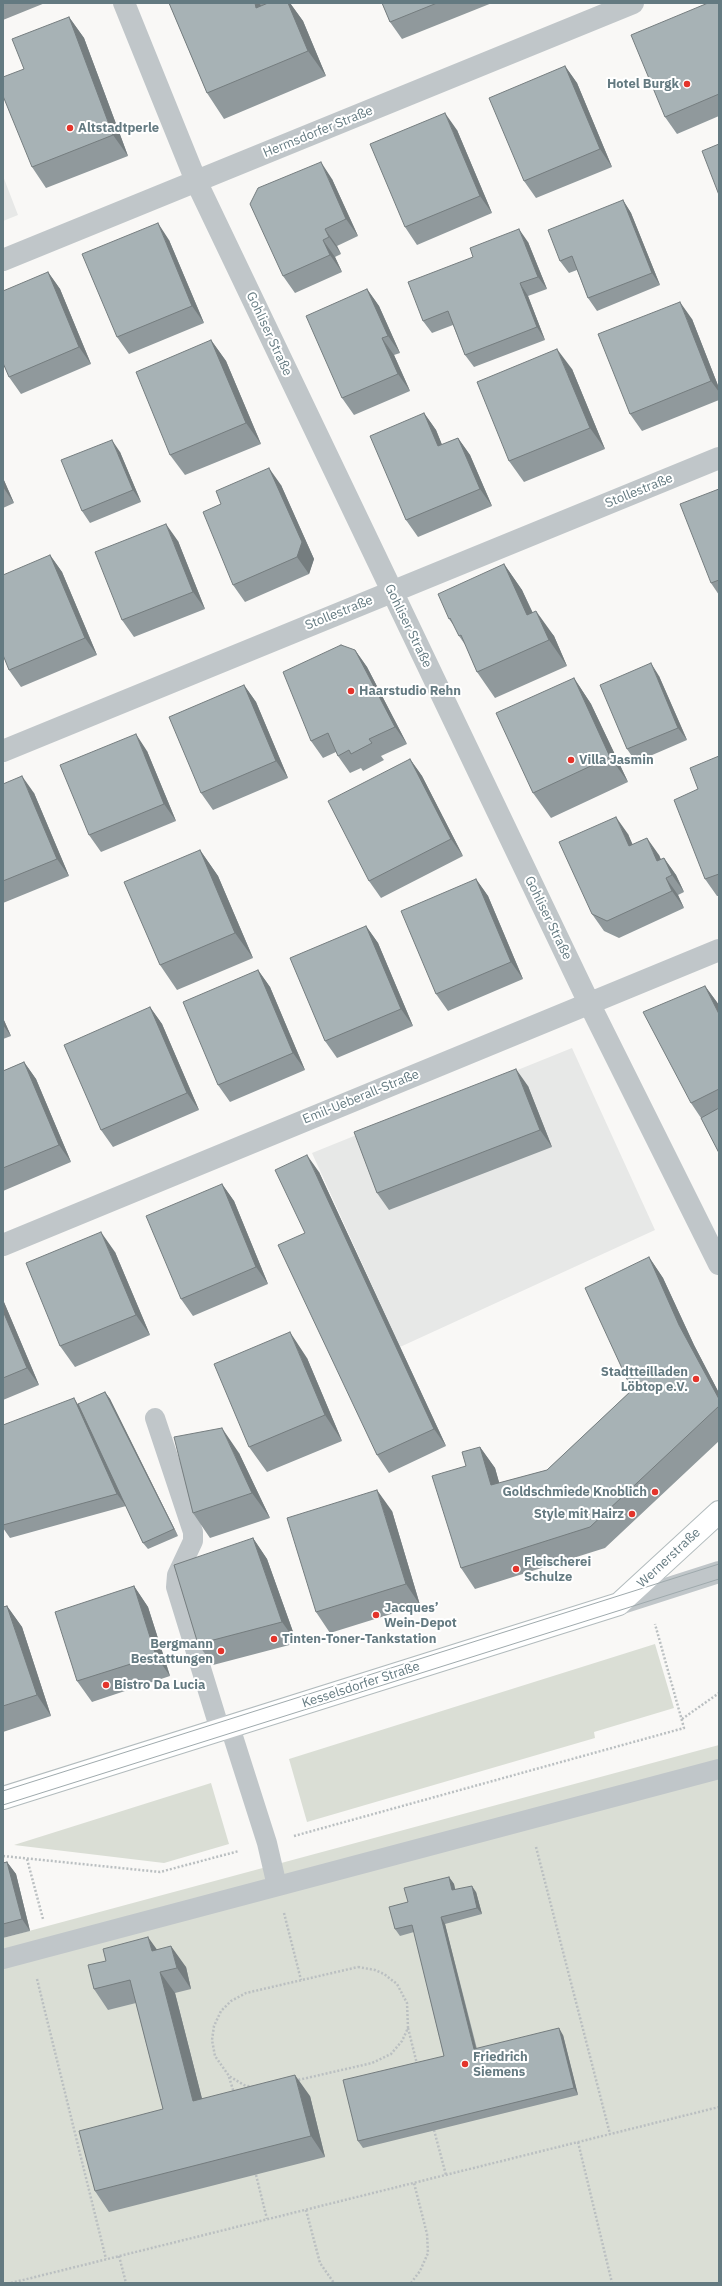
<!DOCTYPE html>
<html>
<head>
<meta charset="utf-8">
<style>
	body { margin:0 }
	#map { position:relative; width:722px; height:2286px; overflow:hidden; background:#f9f8f6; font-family:"IBM Plex Sans",sans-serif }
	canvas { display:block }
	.frame { position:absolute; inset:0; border:4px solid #647a81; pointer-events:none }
</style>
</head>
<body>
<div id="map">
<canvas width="722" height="2286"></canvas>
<div class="frame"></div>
</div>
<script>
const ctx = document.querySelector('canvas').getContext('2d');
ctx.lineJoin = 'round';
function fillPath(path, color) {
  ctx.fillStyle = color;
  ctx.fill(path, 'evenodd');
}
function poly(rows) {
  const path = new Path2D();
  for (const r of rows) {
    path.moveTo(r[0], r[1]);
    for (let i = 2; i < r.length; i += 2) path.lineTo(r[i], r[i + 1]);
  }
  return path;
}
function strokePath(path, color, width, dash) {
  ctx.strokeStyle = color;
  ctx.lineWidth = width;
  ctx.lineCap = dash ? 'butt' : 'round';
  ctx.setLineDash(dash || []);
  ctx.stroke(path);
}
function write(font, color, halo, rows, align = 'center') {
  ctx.font = font + ' "IBM Plex Sans",sans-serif';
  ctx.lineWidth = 4;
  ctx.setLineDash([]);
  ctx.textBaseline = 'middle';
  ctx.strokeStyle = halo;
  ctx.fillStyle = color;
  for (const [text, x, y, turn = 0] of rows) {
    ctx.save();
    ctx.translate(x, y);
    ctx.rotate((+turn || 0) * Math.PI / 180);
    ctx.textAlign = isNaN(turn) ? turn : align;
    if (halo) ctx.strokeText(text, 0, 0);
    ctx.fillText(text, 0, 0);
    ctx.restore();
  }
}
const built = poly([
	[3,176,18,215,3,221],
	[572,1048,655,1230,400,1347,312,1153]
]);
const green = poly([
	[655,1644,674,1708,594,1732,595,1738,307,1822,289,1759],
	[719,1745,719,2283,3,2283,3,1938],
	[211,1783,229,1844,164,1863,14,1845]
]);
const path = poly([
	[682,1719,719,1693],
	[294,1836,684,1728,655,1624],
	[536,1847,610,2134],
	[3,1856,160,1872,239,1851],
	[27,1859,43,1919],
	[284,1913,301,1980],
	[358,1967,375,1970,384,1974,397,1984,407,2003,408,2028,402,2041,391,2054,372,2063,272,2086,256,2088,244,2085,229,2076,215,2056,212,2040,214,2026,221,2011,231,2001,246,1993,358,1967],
	[37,1979,106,2259],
	[408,2028,417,2064],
	[229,2077,234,2093],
	[434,2130,446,2175],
	[578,2142,612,2283],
	[256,2175,267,2219],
	[306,2210,320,2263,334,2283],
	[119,2256,126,2283],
	[11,2283,719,2107],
	[411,2283,420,2271,428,2253,427,2234,414,2183]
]);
const lane = poly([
	[155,1418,193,1532,193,1541,177,1575,176,1587,220,1730],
	[230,1727,267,1843,277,1886],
	[3,1959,719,1769]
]);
const street = poly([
	[124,3,196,181,589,1003,719,1264],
	[3,260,633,3],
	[3,751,719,458],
	[3,1245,719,950],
	[619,1604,719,1572]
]);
const secondary = poly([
	[3,1798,619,1604,719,1512]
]);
const tram = poly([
	[3,1791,719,1564],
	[3,1805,719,1579]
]);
const wall = poly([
	[3,3,45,3,3,20],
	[169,3,290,3,303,21,326,76,224,119,207,93],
	[382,3,492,3,402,39,390,22],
	[719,3,719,116,677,134,665,117],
	[69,17,84,38,128,156,46,188,32,167,24,69],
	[565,66,577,83,612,167,536,198,524,181],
	[457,130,492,213,417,245,405,227],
	[332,179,358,236,337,246,341,254,335,257,342,272,295,293,283,276],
	[623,200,631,213,660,285,597,311,588,298,577,270,569,273,560,261],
	[169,240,204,323,129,354,117,337],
	[528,242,547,289,528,296,545,340,474,367,465,355,453,325,432,333,423,321],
	[48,272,60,289,91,364,21,394,9,377],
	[367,289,379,306,400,353,394,355,410,391,354,415,342,398],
	[692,319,719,388,719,400,642,431,630,414],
	[211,340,226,361,261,444,185,475,170,455],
	[572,369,605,449,524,482,509,461],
	[424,413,436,430,442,445,458,438,470,455,492,506,418,537,406,520],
	[120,452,141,502,90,523,82,511],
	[3,478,14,503,3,508],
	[281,485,314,559,309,574,245,602,233,585],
	[719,489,719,595,711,583],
	[178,541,205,609,134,637,122,620],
	[50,555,62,572,97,655,21,687,9,670],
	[504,564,522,590,533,613,554,636,567,666,495,698,477,672,466,646,459,636,455,627,449,619],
	[355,650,367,667,407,744,381,756,384,760,363,771,361,768,350,773,338,756,336,752,323,758,311,741],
	[659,676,687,740,636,762,627,749],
	[574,678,591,704,628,782,551,818,533,793],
	[244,685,256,702,288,778,213,810,201,793],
	[147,751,176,821,101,852,89,835],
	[719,756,719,896,717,896,705,879,698,789],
	[410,759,422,776,463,856,381,898,369,881],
	[3,784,34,793,69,876,3,903],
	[628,834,632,845,659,855,661,860,664,858,676,875,684,892,678,895,684,908,619,938,604,931,592,914],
	[200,850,218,876,253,958,177,990,160,965],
	[476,879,488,896,523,979,448,1011,436,994],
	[366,926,378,943,413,1026,337,1058,325,1041],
	[258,970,270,987,305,1070,230,1102,218,1085],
	[705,986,719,1005,719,1153,701,1118,691,1103],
	[150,1007,162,1024,199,1110,113,1147,101,1130],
	[3,1018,11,1036,3,1039],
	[24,1062,36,1079,71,1162,3,1191,3,1071],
	[528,1086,552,1147,389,1210,377,1193],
	[319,1172,446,1446,389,1473,377,1455,305,1233],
	[222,1184,234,1201,268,1284,193,1316,181,1299],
	[115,1252,150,1335,75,1367,60,1346],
	[649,1257,663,1278,694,1345,719,1393,719,1441,605,1548,475,1589,461,1568,480,1447,495,1468,499,1483,547,1470,632,1390],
	[3,1300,39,1385,3,1400],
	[307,1358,342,1441,267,1472,249,1447],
	[105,1392,110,1399,178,1536,148,1549,143,1543,126,1506,10,1538,3,1528,3,1425,78,1404],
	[239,1453,270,1518,210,1538,193,1513],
	[392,1511,420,1605,330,1633,316,1612],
	[253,1538,267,1559,297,1643,213,1665,198,1644],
	[134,1586,148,1607,170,1676,92,1702,77,1681],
	[7,1606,22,1627,51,1716,3,1732,3,1607],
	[7,1862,16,1874,30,1931,3,1938,3,1863],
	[449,1877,454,1884,455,1890,476,1892,482,1914,445,1924,477,2049,563,2035,578,2095,363,2148,358,2141,444,2056,414,1932,400,1936,395,1929,408,1902],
	[157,1950,186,1967,191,1989,175,1993,202,2099,310,2096,325,2157,109,2212,95,2191,163,2109,136,2003,108,2010,94,1989]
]);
const shadedWall = poly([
	[255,3,259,3,267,14,256,8],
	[288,3,290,3,303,21,326,76,308,51],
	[69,17,84,38,128,156,113,135],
	[565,66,577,83,612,167,600,149],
	[445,113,457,130,492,213,480,196],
	[321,162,332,179,358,236,346,219],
	[623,200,631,213,660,285,652,273],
	[158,223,169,240,204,323,192,306],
	[325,229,337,246,341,254,329,237],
	[519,229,528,242,547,289,538,277],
	[323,240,335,257,342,272,330,255],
	[48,272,60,289,91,364,79,347],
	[520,283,528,296,545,340,537,327],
	[367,289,379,306,400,353,388,336],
	[680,302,692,319,719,388,719,392,711,381],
	[382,338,394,355,410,391,398,374],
	[211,340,226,361,261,444,246,423],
	[557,349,572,369,605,449,590,428],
	[424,413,436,430,450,464,438,446],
	[458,438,470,455,492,506,480,489],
	[112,440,120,452,141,502,133,490],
	[269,468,281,485,314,559,309,574,297,557],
	[3,478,14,503,3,487],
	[166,524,178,541,205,609,193,592],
	[50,555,62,572,97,655,85,638],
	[504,564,522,590,545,640,527,615],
	[536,611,554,636,567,666,549,640],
	[355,650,367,667,407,744,395,727],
	[651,663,659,676,687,740,678,728],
	[574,678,591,704,628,782,610,757],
	[244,685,256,702,288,778,276,761],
	[136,734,147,751,176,821,164,804],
	[410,759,422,776,463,856,451,839],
	[22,776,34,793,69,876,57,859],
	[616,817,628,834,641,863,629,846],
	[647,838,659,855,669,878,657,861],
	[200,850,218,876,253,958,235,933],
	[664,858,676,875,684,892,672,875],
	[666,878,678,895,684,908,672,891],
	[476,879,488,896,523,979,511,962],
	[366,926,378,943,413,1026,401,1009],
	[258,970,270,987,305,1070,293,1053],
	[705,986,719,1005,719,1014],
	[150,1007,162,1024,199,1110,187,1093],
	[3,1018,11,1036,3,1025],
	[24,1062,36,1079,71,1162,59,1145],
	[516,1069,528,1086,552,1147,540,1130],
	[307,1155,319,1172,446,1446,434,1429],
	[222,1184,234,1201,268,1284,256,1267],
	[101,1232,115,1252,150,1335,136,1315],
	[649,1257,663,1278,694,1345,719,1393,719,1399,679,1325],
	[3,1300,4,1302,39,1385,27,1368,3,1311],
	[290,1332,307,1358,342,1441,325,1415],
	[105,1392,110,1399,178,1536,174,1529],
	[74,1398,82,1411,126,1506,117,1494],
	[222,1428,239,1453,270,1518,252,1493],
	[480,1447,495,1468,506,1506,491,1485],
	[377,1490,392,1511,420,1605,406,1584],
	[253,1538,267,1559,297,1643,282,1622],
	[134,1586,148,1607,170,1676,156,1656],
	[7,1606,22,1627,51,1716,37,1695],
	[7,1862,16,1874,30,1931,22,1919],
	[449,1877,454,1884,457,1897,452,1890],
	[472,1886,476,1892,482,1914,477,1908],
	[441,1917,445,1924,478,2056,474,2049],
	[148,1937,163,1958,152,1951],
	[171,1946,186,1967,191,1989,177,1968],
	[160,1972,175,1993,208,2122,193,2101],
	[559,2028,563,2035,578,2095,574,2088],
	[295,2075,310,2096,325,2157,311,2136]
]);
const building = poly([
	[169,3,255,3,256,8,268,3,288,3,308,51,207,93,169,3],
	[382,3,437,3,390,22,382,3],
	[708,3,719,3,719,94,665,117,631,35,708,3],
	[69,17,113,135,32,167,3,96,3,77,24,69,12,39,69,17],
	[565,66,600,149,524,181,489,98,565,66],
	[445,113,480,196,405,227,370,144,445,113],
	[719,144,719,195,702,151,719,144],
	[321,162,346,219,325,229,329,237,323,240,330,255,283,276,250,204,258,188,321,162],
	[623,200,652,273,588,298,572,256,560,261,548,230,623,200],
	[158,223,192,306,117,337,82,254,158,223],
	[519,229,538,277,520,283,537,327,465,355,448,311,423,321,408,282,473,257,470,248,519,229],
	[48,272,79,347,9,377,3,363,3,291,48,272],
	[367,289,388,336,382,338,398,374,342,398,306,316,367,289],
	[680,302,711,381,630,414,598,334,680,302],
	[211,340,246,423,170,455,136,372,211,340],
	[557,349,590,428,509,461,477,382,557,349],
	[424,413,438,446,458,438,480,489,406,520,370,436,424,413],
	[112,440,133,490,82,511,61,460,112,440],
	[269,468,302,542,297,557,233,585,203,512,221,504,216,491,269,468],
	[719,489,719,580,711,583,680,504,719,489],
	[166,524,193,592,122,620,95,552,166,524],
	[50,555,85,638,9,670,3,655,3,575,50,555],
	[504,564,527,615,536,611,549,640,477,672,461,635,459,636,450,618,449,619,438,594,504,564],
	[341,645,355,650,395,727,369,739,372,743,351,754,349,750,338,756,328,733,311,741,283,672,341,645],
	[651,663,678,728,627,749,600,685,651,663],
	[574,678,610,757,533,793,496,713,574,678],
	[244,685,276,761,201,793,169,717,244,685],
	[136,734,164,804,89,835,60,765,136,734],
	[719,756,719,874,705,879,674,800,698,789,690,768,719,756],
	[410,759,451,839,369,881,328,801,410,759],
	[22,776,57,859,3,881,3,784,22,776],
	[616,817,629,846,647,838,657,861,664,858,672,875,666,878,672,891,607,921,592,914,559,842,616,817],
	[200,850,235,933,160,965,124,882,200,850],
	[476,879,511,962,436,994,401,911,476,879],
	[366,926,401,1009,325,1041,290,958,366,926],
	[258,970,293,1053,218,1085,183,1002,258,970],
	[705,986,719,1014,719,1089,691,1103,643,1012,705,986],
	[150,1007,187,1093,101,1130,64,1045,150,1007],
	[24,1062,59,1145,3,1168,3,1071,24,1062],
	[516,1069,540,1130,377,1193,354,1132,516,1069],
	[719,1108,719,1153,701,1118,719,1108],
	[307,1155,434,1429,377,1455,278,1245,305,1233,275,1170,307,1155],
	[222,1184,256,1267,181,1299,146,1216,222,1184],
	[101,1232,136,1315,60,1346,26,1263,101,1232],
	[649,1257,679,1325,719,1399,719,1406,590,1527,461,1568,432,1476,466,1466,462,1452,480,1447,491,1485,547,1470,632,1390,585,1288,649,1257],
	[3,1311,27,1368,3,1378,3,1311],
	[290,1332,325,1415,249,1447,214,1364,290,1332],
	[105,1392,174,1529,143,1543,78,1404,105,1392],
	[74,1398,117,1494,3,1525,3,1425,74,1398],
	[222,1428,252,1493,193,1513,174,1437,222,1428],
	[377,1490,406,1584,316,1612,287,1518,377,1490],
	[253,1538,282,1622,198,1644,174,1565,253,1538],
	[134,1586,156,1656,77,1681,55,1612,134,1586],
	[7,1606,37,1695,3,1706,3,1607,7,1606],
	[7,1862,22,1919,3,1924,3,1863,7,1862],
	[449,1877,452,1890,472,1886,477,1908,441,1917,474,2049,559,2028,574,2088,358,2141,343,2080,444,2056,412,1925,395,1929,389,1907,408,1902,404,1888,449,1877],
	[148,1937,152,1951,171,1946,177,1968,160,1972,193,2101,295,2075,311,2136,95,2191,79,2131,163,2109,130,1980,94,1989,88,1965,106,1961,103,1949,148,1937]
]);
const markers = [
	[687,84,4,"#e4342b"],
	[70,128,4,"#e4342b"],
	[351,691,4,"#e4342b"],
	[571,760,4,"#e4342b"],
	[696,1379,4,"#e4342b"],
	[655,1492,4,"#e4342b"],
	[632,1514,4,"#e4342b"],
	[516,1569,4,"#e4342b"],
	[376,1615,4,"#e4342b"],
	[274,1639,4,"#e4342b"],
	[221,1651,4,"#e4342b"],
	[106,1685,4,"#e4342b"],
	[465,2064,4,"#e4342b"]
];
const poiNames = [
	["Hotel Burgk",679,84,"right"],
	["Altstadtperle",78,128],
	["Haarstudio Rehn",359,691],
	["Villa Jasmin",579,760],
	["Stadtteilladen",688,1372,"right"],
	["Löbtop e.V.",688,1387,"right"],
	["Goldschmiede Knoblich",647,1492,"right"],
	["Style mit Hairz",624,1514,"right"],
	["Fleischerei",524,1562],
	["Schulze",524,1577],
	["Jacques’",384,1608],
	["Wein-Depot",384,1623],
	["Tinten-Toner-Tankstation",282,1639],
	["Bergmann",213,1644,"right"],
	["Bestattungen",213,1659,"right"],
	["Bistro Da Lucia",114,1685],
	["Friedrich",473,2057],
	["Siemens",473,2072]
];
const streetNames = [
	["Hermsdorfer Straße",318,132,-22],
	["Gohliser Straße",269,334,65],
	["Stollestraße",639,491,-22],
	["Stollestraße",339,613,-22],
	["Gohliser Straße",408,626,64],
	["Gohliser Straße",548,918,64],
	["Emil-Ueberall-Straße",361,1097,-22],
	["Wernerstraße",669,1558,-43],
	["Kesselsdorfer Straße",361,1685,-18]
];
fillPath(built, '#e7e8e7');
fillPath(green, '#daded5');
strokePath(secondary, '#b2bbbd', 24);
strokePath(path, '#babfc1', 2.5, [2, 2]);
strokePath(lane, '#c0c6c9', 20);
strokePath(street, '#c0c6c9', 22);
strokePath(secondary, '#fff', 22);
strokePath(tram, '#9faaad', 1);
fillPath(wall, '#90999c');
fillPath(shadedWall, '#757d7f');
fillPath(building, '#a7b2b5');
strokePath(building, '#757d7f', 1);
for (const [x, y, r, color] of markers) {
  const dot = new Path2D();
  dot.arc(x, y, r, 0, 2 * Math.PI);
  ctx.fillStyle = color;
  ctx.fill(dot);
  strokePath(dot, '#fff', 1.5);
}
write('bold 13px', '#647a81', '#fff', poiNames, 'left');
write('13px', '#647a81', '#fff', streetNames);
</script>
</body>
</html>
